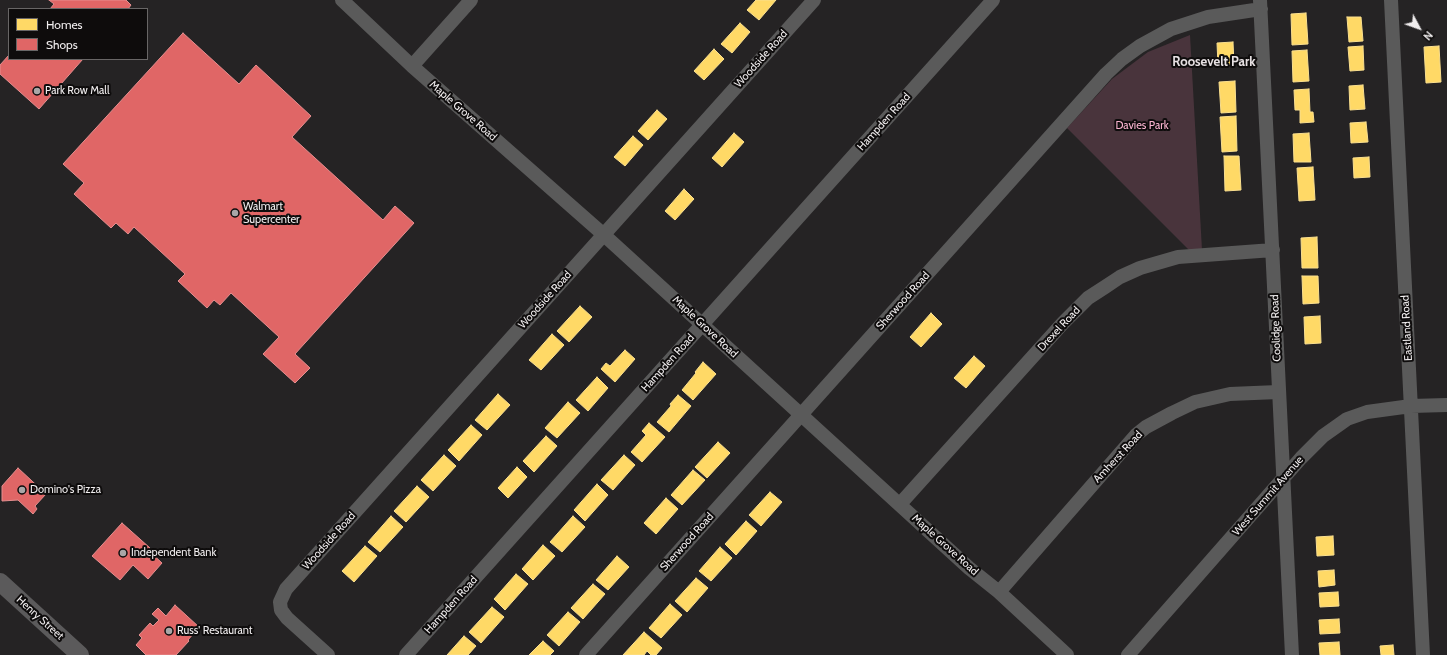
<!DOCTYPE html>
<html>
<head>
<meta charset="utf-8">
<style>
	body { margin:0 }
	#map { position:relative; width:1447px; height:655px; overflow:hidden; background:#252324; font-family:Cabin,sans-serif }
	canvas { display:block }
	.legend { position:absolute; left:8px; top:8px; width:140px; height:52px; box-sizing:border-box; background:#0e0c0c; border:1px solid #686666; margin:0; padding:5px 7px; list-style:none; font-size:12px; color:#f0edee }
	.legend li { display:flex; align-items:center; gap:8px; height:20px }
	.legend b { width:20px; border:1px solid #686666 }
	.north { position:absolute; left:1399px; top:8px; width:40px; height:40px; -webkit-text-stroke:3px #0e0c0c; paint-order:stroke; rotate:131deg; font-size:11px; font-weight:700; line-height:16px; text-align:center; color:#f0edee }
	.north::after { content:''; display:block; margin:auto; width:14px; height:18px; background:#f0edee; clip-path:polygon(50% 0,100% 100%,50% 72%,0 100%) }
</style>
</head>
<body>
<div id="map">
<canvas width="1447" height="655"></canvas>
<ul class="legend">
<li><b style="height:11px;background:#ffd966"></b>Homes</li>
<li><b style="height:11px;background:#e06666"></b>Shops</li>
</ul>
<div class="north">N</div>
</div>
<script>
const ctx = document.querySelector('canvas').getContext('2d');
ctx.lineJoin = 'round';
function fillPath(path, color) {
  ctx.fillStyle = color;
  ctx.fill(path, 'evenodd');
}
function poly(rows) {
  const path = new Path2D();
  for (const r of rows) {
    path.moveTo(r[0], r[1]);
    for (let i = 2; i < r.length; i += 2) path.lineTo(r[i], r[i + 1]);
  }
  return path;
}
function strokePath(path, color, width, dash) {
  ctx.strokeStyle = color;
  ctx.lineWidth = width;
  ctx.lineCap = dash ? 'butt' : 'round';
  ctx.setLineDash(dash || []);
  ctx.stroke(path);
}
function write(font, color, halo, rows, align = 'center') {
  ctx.font = font + ' Cabin,sans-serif';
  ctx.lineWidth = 4;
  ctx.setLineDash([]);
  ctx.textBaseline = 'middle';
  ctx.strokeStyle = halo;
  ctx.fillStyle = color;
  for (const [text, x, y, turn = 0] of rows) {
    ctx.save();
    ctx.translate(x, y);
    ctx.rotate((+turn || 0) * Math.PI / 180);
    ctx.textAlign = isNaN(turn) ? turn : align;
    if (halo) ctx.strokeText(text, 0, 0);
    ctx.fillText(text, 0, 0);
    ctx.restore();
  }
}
const green = poly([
	[1190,35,1202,250,1189,250,1067,128,1112,79,1148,52]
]);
const homes = poly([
	[756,0,776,0,759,20,747,10,756,0],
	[1306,13,1308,44,1292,45,1291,14,1306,13],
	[1347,17,1361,17,1363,41,1349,42,1347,17],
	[740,23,750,32,732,53,721,44,740,23],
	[1233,42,1234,64,1218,65,1217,43,1233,42],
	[1363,46,1364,70,1350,71,1348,47,1363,46],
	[1439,46,1441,82,1426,83,1424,47,1439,46],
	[714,49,724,59,704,80,694,71,714,49],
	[1307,50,1309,81,1293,82,1292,51,1307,50],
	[1235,81,1236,112,1221,113,1219,82,1235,81],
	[1363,85,1365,109,1350,110,1349,86,1363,85],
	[1309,89,1310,112,1313,112,1314,122,1300,123,1300,110,1295,110,1294,90,1309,89],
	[657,110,667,119,648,140,638,131,657,110],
	[1236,116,1237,151,1222,152,1220,117,1236,116],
	[1366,122,1368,142,1351,143,1350,123,1366,122],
	[734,133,744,142,722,167,712,158,734,133],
	[1309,133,1311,162,1294,162,1293,134,1309,133],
	[633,136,643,145,625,166,614,157,633,136],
	[1224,156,1239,156,1241,190,1225,191,1224,156],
	[1369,157,1370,177,1354,178,1353,158,1369,157],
	[1313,167,1315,200,1299,201,1297,168,1313,167],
	[684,189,694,199,675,220,665,211,684,189],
	[1317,237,1318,268,1302,268,1301,238,1317,237],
	[1302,276,1318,276,1319,303,1303,304,1302,276],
	[580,306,592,317,569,342,557,331,580,306],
	[931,313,942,324,921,347,910,337,931,313],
	[1320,316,1321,343,1305,344,1304,317,1320,316],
	[552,334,564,345,541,370,529,360,552,334],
	[625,350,635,359,615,382,601,369,606,363,610,366,625,350],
	[974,356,985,366,966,388,954,378,974,356],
	[703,362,716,374,693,400,682,390,696,373,695,372,703,362],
	[597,377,608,388,588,411,576,400,597,377],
	[498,394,510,405,487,430,475,420,498,394],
	[678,395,691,406,669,432,657,422,671,406,670,404,678,395],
	[568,402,580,413,557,438,545,428,568,402],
	[649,423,665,437,642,462,631,452,646,435,642,431,649,423],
	[471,425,482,435,459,461,448,450,471,425],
	[546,436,557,446,534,472,523,461,546,436],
	[718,442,730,453,707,478,695,467,718,442],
	[444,455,456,466,433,491,421,480,444,455],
	[624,455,635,465,613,490,601,480,624,455],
	[517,467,527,477,508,498,498,488,517,467],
	[693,470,705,480,682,505,671,495,693,470],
	[597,484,608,495,585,521,574,510,597,484],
	[417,486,429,497,406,522,394,511,417,486],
	[770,492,782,502,761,526,749,515,770,492],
	[666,498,678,509,656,534,644,523,666,498],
	[391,516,403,527,380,552,368,542,391,516],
	[573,516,585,527,562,552,550,542,573,516],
	[746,521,757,531,736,555,725,544,746,521],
	[1333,536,1334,555,1317,556,1316,537,1333,536],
	[543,545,555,556,533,580,522,569,543,545],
	[365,546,377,556,354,582,342,571,365,546],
	[720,547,732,558,711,581,699,571,720,547],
	[617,556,629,567,608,590,596,580,617,556],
	[1334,570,1335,585,1319,587,1318,571,1334,570],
	[516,574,528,584,505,610,494,599,516,574],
	[696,578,708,588,687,612,675,601,696,578],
	[593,584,605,594,583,619,571,608,593,584],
	[1338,592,1339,606,1320,607,1319,593,1338,592],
	[670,604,682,615,661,638,649,628,670,604],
	[492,607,504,617,481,643,469,632,492,607],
	[568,612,580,622,559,646,547,635,568,612],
	[1339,619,1340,633,1320,634,1319,620,1339,619],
	[644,632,662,648,656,655,651,655,647,651,644,655,623,655,644,632],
	[464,636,476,646,468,655,447,655,464,636],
	[543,641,554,651,550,655,529,655,543,641],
	[1339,642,1340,655,1320,655,1319,643,1339,642],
	[1393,645,1394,655,1381,655,1380,646,1393,645]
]);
const shops = poly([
	[49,0,126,0,131,5,128,9,50,9,54,4,49,0],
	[183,33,239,84,256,65,311,116,292,137,383,220,395,206,414,223,295,354,310,368,295,383,263,354,279,337,231,293,220,305,214,300,207,308,178,281,185,274,134,227,128,234,116,223,111,228,74,194,84,183,63,164,183,33],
	[9,55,9,59,83,59,39,109,0,74,0,65,9,55],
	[18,468,46,494,35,506,37,509,33,514,18,500,2,501,2,486,18,468],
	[122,523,150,548,148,550,162,563,148,579,133,565,120,580,92,556,122,523],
	[175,605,199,627,188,640,189,641,176,655,146,655,136,645,142,638,139,635,150,623,153,626,159,620,152,614,158,608,166,616,175,605]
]);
const minor = poly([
	[342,0,412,66,604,235,969,568,999,592,1067,655],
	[1260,0,1292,655],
	[1391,0,1423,655],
	[412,66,471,0],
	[900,504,1063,323,1088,298,1105,287,1120,277,1140,268,1178,257,1273,250],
	[999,592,1136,435,1146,427,1172,413,1195,402,1230,394,1278,392],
	[328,655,287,618,281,610,280,602,286,589,814,0],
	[406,655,993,0],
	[586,655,1106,74,1122,59,1140,46,1171,29,1208,17,1261,9],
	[1128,655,1301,458,1323,436,1347,419,1367,412,1411,406,1447,405]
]);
const major = poly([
	[0,582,80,655]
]);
const markers = [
	[37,91,4,"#a9a6a7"],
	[235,213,4,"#a9a6a7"],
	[22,490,4,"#a9a6a7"],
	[123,553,4,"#a9a6a7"],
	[169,631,4,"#a9a6a7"]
];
const streetNames = [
	["Woodside Road",761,59,-48],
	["Maple Grove Road",463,111,41],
	["Hampden Road",884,122,-48],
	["Woodside Road",545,300,-48],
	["Sherwood Road",903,301,-48],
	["Maple Grove Road",705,327,43],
	["Coolidge Road",1276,328,-92],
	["Eastland Road",1407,328,-93],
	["Drexel Road",1059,329,-47],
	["Hampden Road",668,363,-48],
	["Amherst Road",1118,457,-47],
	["West Summit Avenue",1268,496,-49],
	["Woodside Road",329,541,-48],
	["Sherwood Road",687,542,-48],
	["Maple Grove Road",945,545,42],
	["Hampden Road",451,605,-48],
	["Henry Street",40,618,42]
];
const poiNames = [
	["Park Row Mall",45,91],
	["Walmart",243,207],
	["Supercenter",243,220],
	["Domino's Pizza",30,490],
	["Independent Bank",131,553],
	["Russ' Restaurant",177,631]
];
const parkNames = [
	["Davies Park",1142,126]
];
const quarterNames = [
	["Roosevelt Park",1214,62]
];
fillPath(green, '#49343c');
fillPath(homes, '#ffd966');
strokePath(homes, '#fadf8f', 1);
fillPath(shops, '#e06666');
strokePath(shops, '#e58e8f', 1);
strokePath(minor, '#5a5a5a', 14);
strokePath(major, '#5b5a5b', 18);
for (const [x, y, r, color] of markers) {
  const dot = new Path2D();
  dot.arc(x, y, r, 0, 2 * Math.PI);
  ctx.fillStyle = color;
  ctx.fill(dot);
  strokePath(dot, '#0e0c0c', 1.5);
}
write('11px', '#f0edee', '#0e0c0c', streetNames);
write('11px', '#f0edee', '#0e0c0c', poiNames, 'left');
write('11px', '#fab3cf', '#0e0c0c', parkNames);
write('bold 13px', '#e7e1e3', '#0e0c0c', quarterNames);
</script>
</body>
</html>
